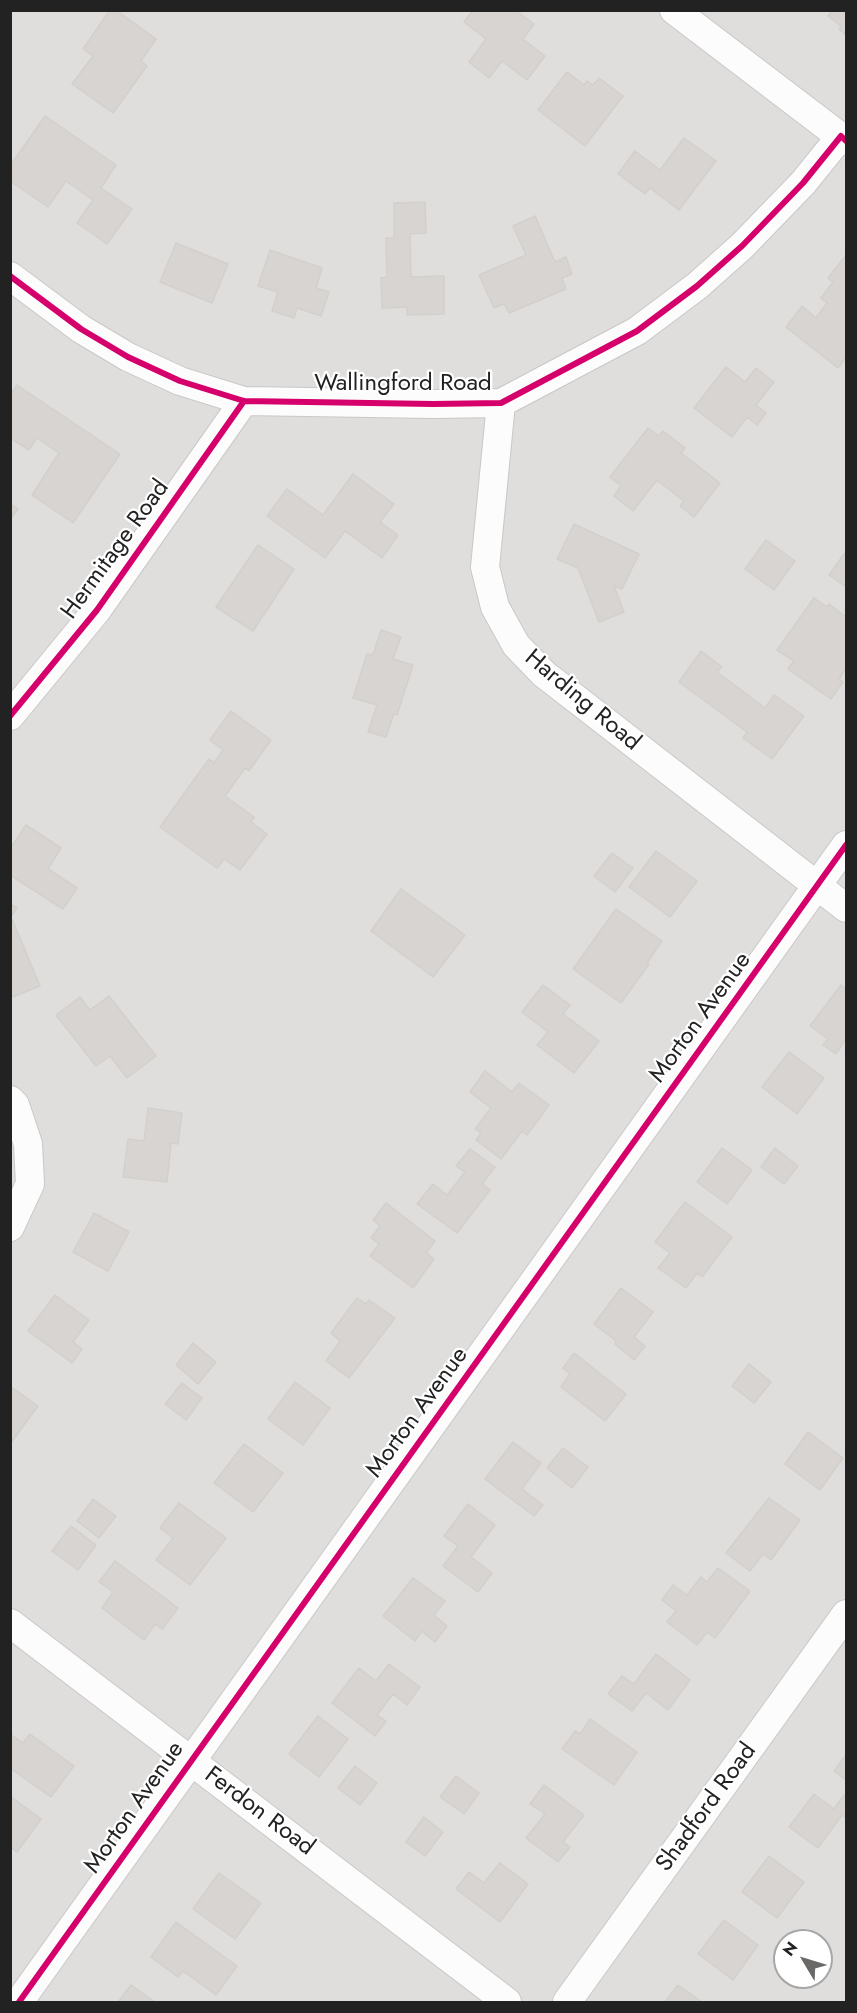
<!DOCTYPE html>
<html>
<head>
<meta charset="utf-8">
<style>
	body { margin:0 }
	#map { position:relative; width:857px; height:2013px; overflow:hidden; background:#f0eeeb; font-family:Jost,sans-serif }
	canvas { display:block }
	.frame { position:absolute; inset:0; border:12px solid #222; pointer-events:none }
	.north { position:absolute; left:773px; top:1929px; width:60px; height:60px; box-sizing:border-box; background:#fff; border:2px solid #a7a7a7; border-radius:50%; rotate:308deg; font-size:16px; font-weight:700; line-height:24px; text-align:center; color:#222 }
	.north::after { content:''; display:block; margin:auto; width:21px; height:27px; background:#6a6968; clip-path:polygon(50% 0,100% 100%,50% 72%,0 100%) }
</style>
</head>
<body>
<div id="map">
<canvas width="857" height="2013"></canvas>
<div class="frame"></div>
<div class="north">N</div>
</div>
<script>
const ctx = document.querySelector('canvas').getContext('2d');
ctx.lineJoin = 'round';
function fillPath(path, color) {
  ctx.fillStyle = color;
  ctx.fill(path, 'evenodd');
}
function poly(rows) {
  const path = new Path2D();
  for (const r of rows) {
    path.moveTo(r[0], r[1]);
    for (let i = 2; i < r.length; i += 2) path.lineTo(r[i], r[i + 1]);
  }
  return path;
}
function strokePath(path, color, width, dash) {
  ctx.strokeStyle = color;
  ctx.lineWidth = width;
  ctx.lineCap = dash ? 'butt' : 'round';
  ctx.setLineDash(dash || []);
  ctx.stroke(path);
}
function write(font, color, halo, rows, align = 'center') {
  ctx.font = font + ' Jost,sans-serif';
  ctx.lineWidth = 4.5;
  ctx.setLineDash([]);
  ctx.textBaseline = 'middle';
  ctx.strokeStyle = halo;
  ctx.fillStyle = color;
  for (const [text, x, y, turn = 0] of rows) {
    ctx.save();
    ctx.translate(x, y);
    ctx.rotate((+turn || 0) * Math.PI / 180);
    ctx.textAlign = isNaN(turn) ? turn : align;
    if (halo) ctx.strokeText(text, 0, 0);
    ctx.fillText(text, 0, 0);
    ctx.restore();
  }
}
const residential = poly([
	[11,11,846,11,846,2002,11,2002],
	[785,1941,821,1941,821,1977,785,1977]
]);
const building = poly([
	[110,10,116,10,156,39,141,61,147,66,113,113,72,84,93,56,83,49,110,10],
	[473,10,519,10,518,12,534,24,523,39,545,56,527,80,502,61,489,78,469,62,486,39,464,22,473,10],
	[829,10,846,10,846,35,839,29,841,26,828,16,831,12,829,10],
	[567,72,584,85,587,81,593,85,599,78,623,96,585,146,538,110,567,72],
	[45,116,116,165,101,188,132,209,107,244,77,223,93,200,66,181,48,207,10,181,10,166,45,116],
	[684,138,716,161,679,210,650,188,645,194,618,174,635,151,660,170,684,138],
	[425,202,426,233,410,234,411,277,444,276,444,314,407,315,407,307,382,308,381,278,387,277,386,238,394,238,394,203,425,202],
	[535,216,555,262,566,257,572,274,562,278,566,289,509,313,504,304,494,308,479,275,526,255,513,226,535,216],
	[176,243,228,264,212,303,160,282,176,243],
	[270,250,322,268,316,288,329,292,321,316,297,308,294,318,272,311,278,292,258,286,270,250],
	[846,255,846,357,838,368,786,327,802,306,816,318,827,303,821,298,833,282,828,278,846,255],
	[726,367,745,382,756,368,774,382,756,405,766,413,757,425,747,417,732,437,694,408,726,367],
	[17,385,120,454,73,523,32,495,59,453,37,438,29,450,10,438,10,395,17,385],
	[648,428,659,436,663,431,685,448,681,453,720,483,694,517,680,506,684,501,657,480,633,511,614,496,621,486,610,477,648,428],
	[353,474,394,504,380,522,398,535,382,558,345,531,325,558,267,516,287,489,323,515,353,474],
	[10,504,18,509,10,520,10,504],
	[574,524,639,554,622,589,614,586,624,612,599,622,578,568,557,559,574,524],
	[766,540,795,561,774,590,745,569,766,540],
	[258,545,294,569,253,631,216,607,258,545],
	[844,554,846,556,846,587,829,575,844,554],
	[814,598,827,607,829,604,846,617,846,668,839,679,843,682,831,699,788,669,794,661,777,650,814,598],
	[381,630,401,637,393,659,413,665,397,715,394,713,386,737,368,732,377,705,353,698,367,654,373,655,381,630],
	[701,651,722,667,717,672,765,708,774,695,804,716,772,759,743,738,747,732,679,682,701,651],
	[231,711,271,740,249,771,245,768,225,796,254,817,251,822,267,834,240,870,224,859,217,868,160,827,209,759,214,763,223,750,210,740,231,711],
	[26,825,61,848,48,869,77,888,63,909,10,875,10,849,26,825],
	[656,851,697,881,670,917,629,887,656,851],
	[612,853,633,868,615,892,594,876,612,853],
	[401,889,465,935,433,977,371,931,401,889],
	[10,904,17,908,10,918,10,904],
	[616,909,662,941,647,963,649,964,621,1003,573,969,616,909],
	[12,919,40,986,10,998,10,920,12,919],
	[543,985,570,1005,563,1014,599,1041,574,1073,537,1045,548,1032,522,1012,543,985],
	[841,985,846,990,846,1039,836,1054,823,1045,828,1039,810,1026,841,985],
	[109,996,156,1056,127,1078,110,1056,96,1066,56,1015,80,997,90,1010,109,996],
	[789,1052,824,1078,797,1114,762,1087,789,1052],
	[485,1071,512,1092,519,1083,549,1105,527,1135,522,1131,501,1159,476,1140,481,1133,475,1129,491,1108,470,1092,485,1071],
	[148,1108,182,1113,178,1144,171,1143,167,1182,123,1177,128,1139,144,1141,148,1108],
	[722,1148,752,1170,727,1204,697,1182,722,1148],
	[775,1148,798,1166,784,1184,761,1167,775,1148],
	[470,1149,495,1167,482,1184,490,1190,457,1233,417,1204,433,1184,447,1195,465,1172,456,1166,470,1149],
	[685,1202,732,1237,702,1277,697,1273,686,1288,658,1268,670,1253,655,1242,685,1202],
	[386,1203,435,1241,426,1253,434,1259,413,1288,370,1256,379,1244,371,1238,380,1226,373,1220,386,1203],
	[94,1213,129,1232,108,1271,73,1252,94,1213],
	[621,1288,653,1312,634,1337,645,1346,634,1360,615,1344,616,1341,594,1324,621,1288],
	[55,1295,89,1320,73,1342,82,1349,72,1363,28,1331,55,1295],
	[357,1298,366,1304,369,1300,395,1318,349,1378,326,1361,340,1341,331,1333,357,1298],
	[193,1343,216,1362,198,1384,176,1365,193,1343],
	[574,1353,626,1394,605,1421,561,1387,570,1374,563,1368,574,1353],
	[749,1364,771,1382,754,1403,732,1386,749,1364],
	[295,1382,330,1408,303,1445,268,1419,295,1382],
	[182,1383,202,1398,186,1420,165,1404,182,1383],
	[10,1386,38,1406,10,1444,10,1386],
	[808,1432,843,1458,820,1490,785,1464,808,1432],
	[513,1442,541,1463,522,1489,543,1505,534,1516,485,1479,513,1442],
	[244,1444,283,1473,253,1512,214,1483,244,1444],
	[563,1448,588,1467,572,1488,547,1468,563,1448],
	[769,1498,800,1520,771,1560,763,1554,750,1571,726,1553,769,1498],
	[93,1499,116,1516,99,1538,77,1521,93,1499],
	[179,1503,226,1538,190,1585,156,1560,173,1538,160,1528,179,1503],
	[468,1504,495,1525,471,1557,492,1573,478,1592,443,1566,458,1546,444,1536,468,1504],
	[71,1526,96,1545,78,1570,52,1551,71,1526],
	[115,1561,178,1608,162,1629,155,1624,144,1640,102,1608,113,1592,99,1582,115,1561],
	[718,1568,750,1591,715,1638,707,1632,697,1645,667,1622,676,1611,662,1600,673,1585,687,1595,701,1577,707,1582,718,1568],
	[413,1578,445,1601,434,1615,447,1626,435,1642,422,1631,415,1641,383,1616,413,1578],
	[656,1654,690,1680,668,1710,646,1693,632,1711,608,1694,622,1676,634,1684,656,1654],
	[389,1664,420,1687,407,1705,393,1694,377,1715,386,1721,375,1736,332,1703,359,1668,376,1681,389,1664],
	[318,1716,348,1739,319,1777,289,1754,318,1716],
	[590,1719,637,1752,614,1785,562,1749,575,1731,580,1734,590,1719],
	[10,1734,23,1743,30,1734,74,1766,51,1797,10,1768,10,1734],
	[846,1755,846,1780,834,1771,846,1755],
	[355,1766,377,1783,360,1805,338,1788,355,1766],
	[456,1776,479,1793,464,1814,440,1797,456,1776],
	[544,1785,584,1815,563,1842,570,1847,558,1862,526,1838,545,1814,530,1804,544,1785],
	[814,1794,834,1809,844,1795,846,1797,846,1818,842,1815,818,1848,789,1827,814,1794],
	[10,1796,41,1819,17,1852,10,1847,10,1796],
	[424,1817,443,1832,425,1856,406,1842,424,1817],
	[769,1856,804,1882,777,1918,742,1892,769,1856],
	[500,1863,528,1884,500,1922,456,1889,469,1872,484,1883,500,1863],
	[219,1873,261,1903,235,1939,193,1909,219,1873],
	[724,1920,758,1945,733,1980,698,1954,724,1920],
	[176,1922,237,1966,216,1995,183,1971,178,1977,151,1957,176,1922],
	[131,1985,155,2002,118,2002,131,1985],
	[678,1985,702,2002,665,2002,678,1985]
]);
const minor = poly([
	[674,10,846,141],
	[10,276,81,329,128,357,180,381,244,401,433,404,501,403,637,331,697,286,742,246,803,183,841,136],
	[501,403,485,567,495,607,516,645,544,674,846,908],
	[10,716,97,610,244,401],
	[10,1100,15,1105,28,1144,30,1184,10,1227],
	[10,1623,507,2002],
	[19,2002,846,845],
	[567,2002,846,1614]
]);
const cycleway = poly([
	[10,276,81,329,128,357,180,381,244,401,433,404,501,403,637,331,697,286,742,246,803,183,841,136,846,141],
	[10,716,97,610,244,401],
	[19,2002,846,845]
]);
const streetNames = [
	["Wallingford Road",403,384],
	["Hermitage Road",116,550,-54],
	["Harding Road",582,701,40],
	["Morton Avenue",701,1018,-54],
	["Morton Avenue",418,1413,-54],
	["Morton Avenue",135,1808,-55],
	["Shadford Road",707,1808,-54],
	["Ferdon Road",259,1812,37]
];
fillPath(residential, '#dfdedc');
fillPath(building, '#d7d4d2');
strokePath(building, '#d3d0cc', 1.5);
strokePath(minor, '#c9c8c7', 30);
strokePath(minor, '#fdfcfc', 28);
strokePath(cycleway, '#d6006c', 6);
write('24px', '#222', '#fff', streetNames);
</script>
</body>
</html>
